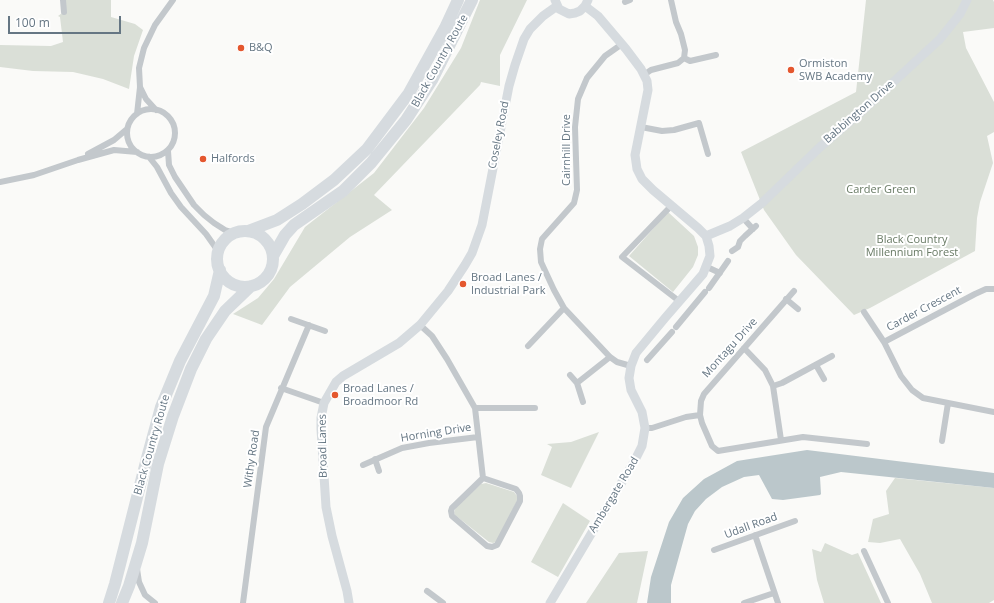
<!DOCTYPE html>
<html>
<head>
<meta charset="utf-8">
<style>
	body { margin:0 }
	#map { position:relative; width:994px; height:603px; overflow:hidden; background:#fafaf8; font-family:"Open Sans",sans-serif }
	canvas { display:block }
	.scale { position:absolute; left:8px; top:16px; width:113px; height:18px; box-sizing:border-box; border:2px solid #657683; border-top:0; padding-left:5px; font-size:12px; line-height:14px; white-space:nowrap; color:#657683; -webkit-text-stroke:3px #fff; paint-order:stroke }
</style>
</head>
<body>
<div id="map">
<canvas width="994" height="603"></canvas>
<div class="scale">100 m</div>
</div>
<script>
const ctx = document.querySelector('canvas').getContext('2d');
ctx.lineJoin = 'round';
function fillPath(path, color) {
  ctx.fillStyle = color;
  ctx.fill(path, 'evenodd');
}
function poly(rows) {
  const path = new Path2D();
  for (const r of rows) {
    if (r.length === 3) {
      path.moveTo(r[0] + r[2], r[1]);
      path.arc(r[0], r[1], r[2], 0, 2 * Math.PI);
      continue;
    }
    path.moveTo(r[0], r[1]);
    for (let i = 2; i < r.length; i += 2) path.lineTo(r[i], r[i + 1]);
  }
  return path;
}
function strokePath(path, color, width, dash) {
  ctx.strokeStyle = color;
  ctx.lineWidth = width;
  ctx.lineCap = dash ? 'butt' : 'round';
  ctx.setLineDash(dash || []);
  ctx.stroke(path);
}
function write(font, color, halo, rows, align = 'center') {
  ctx.font = font + ' "Open Sans",sans-serif';
  ctx.lineWidth = 4;
  ctx.setLineDash([]);
  ctx.textBaseline = 'middle';
  ctx.strokeStyle = halo;
  ctx.fillStyle = color;
  for (const [text, x, y, turn = 0] of rows) {
    ctx.save();
    ctx.translate(x, y);
    ctx.rotate((+turn || 0) * Math.PI / 180);
    ctx.textAlign = isNaN(turn) ? turn : align;
    if (halo) ctx.strokeText(text, 0, 0);
    ctx.fillText(text, 0, 0);
    ctx.restore();
  }
}
const green = poly([
	[66,0,111,0,111,17,135,24,143,30,134,56,129,89,103,79,73,72,33,71,0,67,0,45,51,46,63,42,60,17,58,16,65,11],
	[480,0,527,0,500,55,500,86,481,82,480,85,374,195,392,210,350,237,290,287,262,325,233,314,258,298,274,279,305,227,374,173,424,108,461,48],
	[866,0,993,0,994,2,994,28,963,32,966,48,994,102,994,132,987,136,993,163,980,202,977,218,975,251,870,308,854,315,796,255,764,210,741,152,856,92],
	[668,212,694,236,698,247,698,255,693,267,673,292,629,256],
	[599,432,571,488,541,475,552,447,547,444,571,442],
	[895,478,994,488,994,600,989,603,932,603,920,574,900,539,880,543,868,542,873,519,889,514,886,491],
	[486,483,514,492,517,496,517,501,496,542,493,543,489,542,455,515,454,512,456,507,481,484],
	[563,503,590,521,558,577,531,562],
	[825,543,852,555,858,553,881,603,824,603,817,580,812,549,821,552],
	[648,551,637,603,586,603,619,553]
]);
const water = poly([
	[807,450,994,473,994,488,841,472,820,477,821,494,820,495,783,500,772,499,759,475,744,477,722,487,706,499,695,511,688,524,671,585,671,603,647,603,651,577,669,522,683,498,704,479,737,461]
]);
const street = poly([
	[63,0,64,12],
	[625,2,630,0],
	[622,44,605,56,587,78,578,99,575,127,577,190,574,203,542,239,540,249,541,262,554,290,564,308,610,357,617,362,631,366],
	[684,58,690,61,716,55],
	[645,74,651,70,678,63,684,58,685,50,681,34,676,22,671,0],
	[140,87,146,99,156,110],
	[151,133,24],
	[137,114,140,87,139,68,144,48,155,25,173,0],
	[641,127,662,131,674,130,699,123,708,154],
	[168,151,169,165,175,177,194,205,204,215,214,223,225,230,235,233],
	[88,154,114,140,127,129],
	[149,157,157,167,171,193,181,207,206,234,218,251],
	[0,182,34,175,78,160,114,150,137,152],
	[672,205,622,257,679,301],
	[743,218,753,229],
	[732,251,738,247,740,241,745,236,756,226],
	[707,267,720,273],
	[709,288,728,261],
	[994,289,986,289,975,294,884,342,901,376,912,390,923,398,994,412],
	[794,291,704,394,701,401,700,415,702,423,712,446,718,451,803,437,867,444],
	[786,299,798,309],
	[864,312,884,342],
	[291,319,325,331],
	[420,325,432,336,447,359,475,408,483,478,452,508,451,511,452,516,487,546,492,547,497,545,520,501,520,496,519,493,516,489,483,478],
	[676,327,705,292],
	[528,346,564,308],
	[744,348,765,370,773,386,782,383,832,356],
	[647,360,672,332],
	[816,365,824,379],
	[570,375,577,383,583,402],
	[577,383,610,357],
	[773,386,781,440],
	[281,388,324,403],
	[475,408,535,408],
	[645,428,652,428,686,417,700,415],
	[942,441,948,403],
	[375,459,379,471],
	[363,465,402,448,429,443,478,437],
	[755,535,778,603],
	[714,550,795,521],
	[864,551,888,603],
	[137,569,139,582,145,595,155,603],
	[427,591,443,603],
	[243,603,266,427,309,325],
	[744,603,774,593]
]);
const secondary = poly([
	[555,0,559,9,569,14,575,13,580,11,585,6,588,0],
	[706,236,730,226,743,218,762,203,819,148,862,111,940,39,960,14,967,0],
	[349,603,347,591,332,536,326,507,321,429,321,418,324,403,336,382,343,376,399,343,420,325,448,291,465,265,472,253,482,225,509,86,515,65,524,39,530,29,543,16,557,6],
	[550,603,635,460,642,446,645,428,642,412,631,390,629,378,631,366,636,353,665,318,703,274,710,256,709,246,706,236,698,228,653,190,642,179,637,169,635,155,648,90,647,81,641,69,626,49,598,16,585,6]
]);
const highway = poly([
	[248,231,277,220,302,204,334,180,367,149,409,93,445,28,458,0],
	[245,259,28],
	[273,256,285,235,294,225,343,191,371,163,406,120,432,80,472,0],
	[109,603,115,584,147,458,161,407,180,361,214,296,220,270],
	[122,603,129,586,142,543,158,464,173,416,191,369,206,339,225,311,251,286]
]);
const markers = [
	[241,48,4,"#e4572e"],
	[791,70,4,"#e4572e"],
	[203,159,4,"#e4572e"],
	[463,284,4,"#e4572e"],
	[335,395,4,"#e4572e"]
];
const poiNames = [
	["B&Q",249,48],
	["Ormiston",799,64],
	["SWB Academy",799,77],
	["Halfords",211,159],
	["Broad Lanes /",471,278],
	["Industrial Park",471,291],
	["Broad Lanes /",343,389],
	["Broadmoor Rd",343,402]
];
const streetNames = [
	["Black Country Route",440,61,-61],
	["Babbington Drive",859,112,-41],
	["Coseley Road",499,135,-79],
	["Cairnhill Drive",567,150,-90],
	["Carder Crescent",924,309,-28],
	["Montagu Drive",730,348,-48],
	["Horning Drive",436,433,-9],
	["Black Country Route",152,445,-74],
	["Broad Lanes",323,446,-91],
	["Withy Road",252,459,-82],
	["Ambergate Road",614,495,-59],
	["Udall Road",751,526,-20]
];
const parkNames = [
	["Carder Green",881,190],
	["Black Country",912,240],
	["Millennium Forest",912,253]
];
fillPath(green, '#dadfd7');
fillPath(water, '#bbc7cb');
strokePath(street, '#c3c8cc', 6);
strokePath(secondary, '#d6dbdf', 9);
strokePath(highway, '#d6dbdf', 12);
for (const [x, y, r, color] of markers) {
  const dot = new Path2D();
  dot.arc(x, y, r, 0, 2 * Math.PI);
  ctx.fillStyle = color;
  ctx.fill(dot);
  strokePath(dot, '#fff', 1.5);
}
write('11px', '#657683', '#fff', poiNames, 'left');
write('11px', '#657683', '#fff', streetNames);
write('11px', '#687a64', '#fff', parkNames);
</script>
</body>
</html>
